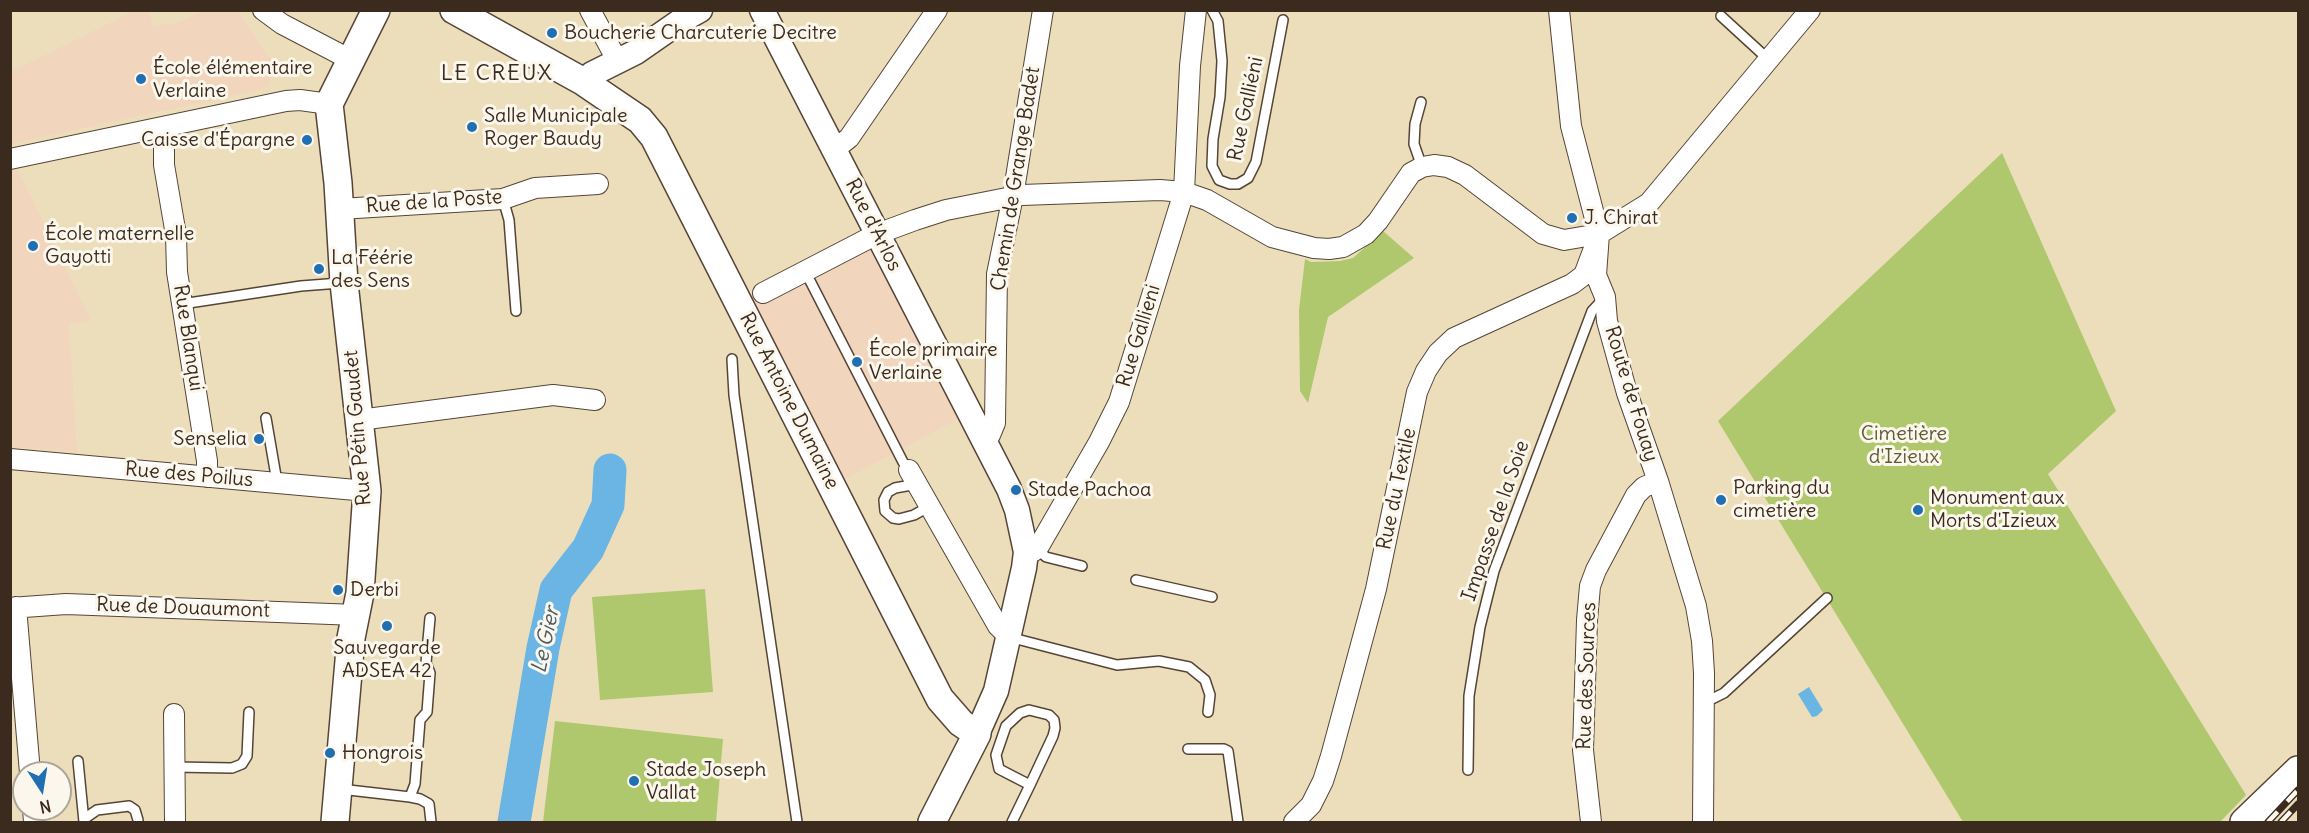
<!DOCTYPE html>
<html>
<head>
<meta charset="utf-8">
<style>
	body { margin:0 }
	#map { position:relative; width:2309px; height:833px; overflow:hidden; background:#ecdebb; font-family:Delius,sans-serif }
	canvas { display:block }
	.frame { position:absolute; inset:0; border:12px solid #3b2a1e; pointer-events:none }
	.north { position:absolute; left:12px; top:761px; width:60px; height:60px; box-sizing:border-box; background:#fbf7ec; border:2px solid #aea59a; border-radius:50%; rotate:168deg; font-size:16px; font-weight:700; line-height:24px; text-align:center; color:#3b2a1e }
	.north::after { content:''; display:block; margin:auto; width:21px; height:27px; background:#1f6fb2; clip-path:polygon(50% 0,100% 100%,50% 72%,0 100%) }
</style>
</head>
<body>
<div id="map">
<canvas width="2309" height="833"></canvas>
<div class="frame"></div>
<div class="north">N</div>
</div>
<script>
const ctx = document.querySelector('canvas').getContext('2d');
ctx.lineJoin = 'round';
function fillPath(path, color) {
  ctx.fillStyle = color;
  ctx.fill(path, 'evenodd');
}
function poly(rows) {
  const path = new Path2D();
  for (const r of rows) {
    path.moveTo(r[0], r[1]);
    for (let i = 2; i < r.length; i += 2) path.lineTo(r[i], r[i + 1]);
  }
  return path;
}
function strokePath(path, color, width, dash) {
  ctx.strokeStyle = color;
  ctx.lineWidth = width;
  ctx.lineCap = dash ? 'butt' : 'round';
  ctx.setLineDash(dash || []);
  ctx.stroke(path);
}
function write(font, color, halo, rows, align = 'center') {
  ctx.font = font + ' Delius,sans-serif';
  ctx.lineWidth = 6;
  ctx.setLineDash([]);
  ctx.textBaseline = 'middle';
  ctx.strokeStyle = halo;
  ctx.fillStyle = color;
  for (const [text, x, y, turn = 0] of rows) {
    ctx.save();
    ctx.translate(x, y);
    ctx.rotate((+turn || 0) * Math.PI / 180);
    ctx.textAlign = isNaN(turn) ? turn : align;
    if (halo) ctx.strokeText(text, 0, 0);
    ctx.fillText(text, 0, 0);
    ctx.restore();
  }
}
const built = poly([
	[136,10,149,11,153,26,176,23,203,11,238,11,276,67,267,88,11,144,11,70,19,68],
	[18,170,91,321,69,324,77,452,11,447,10,172],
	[874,245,962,417,841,481,752,306]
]);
const green = poly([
	[2002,153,2116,411,2048,474,2246,795,2220,822,1963,822,1718,421],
	[1383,231,1414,258,1328,317,1308,403,1300,391,1299,310,1305,259,1311,262,1340,261,1353,258],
	[705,589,713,692,600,700,592,597],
	[555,721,723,739,716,822,543,822]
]);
const water = poly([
	[1809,687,1823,710,1817,716,1812,717,1798,694]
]);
const river = poly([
	[514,822,543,648,556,590,588,549,608,505,610,470]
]);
const service = poly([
	[1212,10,1218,21,1222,61,1220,97,1213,139,1212,166,1219,180,1230,184,1238,184,1248,178,1256,162,1283,20],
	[1721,16,1769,60],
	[1421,102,1415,124,1414,144,1422,167],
	[503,199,509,220,516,311],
	[805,271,903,462,909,470],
	[182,304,301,286,340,283],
	[732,359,734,395,797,822],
	[266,418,276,476,275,483],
	[917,484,895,488,888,492,884,500,885,511,893,518,899,519,914,515,930,506],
	[1037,549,1046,557,1082,566],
	[1136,580,1212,597],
	[1009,637,1117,665,1159,661,1189,667,1205,680,1210,695,1208,712],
	[1705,699,1712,699,1724,693,1827,598],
	[1188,749,1224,749,1228,751,1238,822],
	[78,761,84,822],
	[174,767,232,768,242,764,247,756,249,712],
	[1468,770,1469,696,1480,627,1494,571,1592,311,1605,297],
	[340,789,410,797,415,784,420,720,427,712,430,673,426,663,430,618],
	[410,797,420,799,429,804,431,822],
	[84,819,97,810,129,806,135,810,138,820],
	[1012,822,1030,785,1053,736,1055,728,1054,720,1049,715,1029,710,1020,713,1006,726,996,755,999,769,1030,785]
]);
const minor = poly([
	[263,10,282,24,351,60],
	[590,10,618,62],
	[1559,10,1571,126,1599,234,1596,275,1605,297,1607,321,1627,393,1658,481,1696,606,1702,641,1704,673,1703,822],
	[161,128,164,138,164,165,176,235,177,272,207,461,207,477],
	[835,149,849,138,937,10],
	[10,159,286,101,300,100,329,104],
	[340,209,503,199,535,188,598,184],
	[763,293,877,234,915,220,946,210,1022,195,1160,190,1184,192,1207,200,1272,237,1314,248,1329,249,1343,247,1366,234,1378,221,1411,173,1422,167,1434,165,1448,167,1465,175,1543,234,1564,240,1599,234,1649,203,1810,10],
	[359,420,553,395,595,400],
	[984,440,990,435,995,423,997,274,1013,196,1043,10],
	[10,459,367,491],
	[909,470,998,626,1002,630,1010,633],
	[1026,552,1034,551,1039,546,1099,442,1119,402,1184,192,1190,66,1196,10],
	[16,607,30,773],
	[10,608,66,604,357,615],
	[174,714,175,822],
	[33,809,34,822],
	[1294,822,1311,805,1323,781,1331,756,1376,589,1417,392,1426,371,1438,353,1454,338,1572,284,1584,275,1593,251],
	[1591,822,1583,750,1587,620,1590,586,1596,570,1636,495,1644,487,1658,481]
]);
const tertiary = poly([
	[762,10,1009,489,1017,510,1026,552,1024,568,996,691,977,734],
	[584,82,592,74,636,52,682,20,700,10]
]);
const secondary = poly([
	[454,10,584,82,640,120,654,137,940,699,961,723,977,734,932,822],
	[335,822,351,638,360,593,367,491,344,283,338,183,329,104,376,10],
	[2244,822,2298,770]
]);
const rail = poly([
	[2268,822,2298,790],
	[2281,822,2298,804]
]);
const markers = [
	[552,33,6,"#1f6fb2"],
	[141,79,6,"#1f6fb2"],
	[472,127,6,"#1f6fb2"],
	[307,140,6,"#1f6fb2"],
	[1572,218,6,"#1f6fb2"],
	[33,246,6,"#1f6fb2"],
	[319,269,6,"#1f6fb2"],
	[857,362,6,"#1f6fb2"],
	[259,439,6,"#1f6fb2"],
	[1016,490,6,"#1f6fb2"],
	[1721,500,6,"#1f6fb2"],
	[1918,510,6,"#1f6fb2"],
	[338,590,6,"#1f6fb2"],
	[387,626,6,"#1f6fb2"],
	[330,753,6,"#1f6fb2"],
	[634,781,6,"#1f6fb2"]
];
const poiNames = [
	["Boucherie Charcuterie Decitre",564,33],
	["École élémentaire",153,68],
	["Verlaine",153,91],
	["Salle Municipale",484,116],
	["Roger Baudy",484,139],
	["Caisse d'Épargne",295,140,"right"],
	["J. Chirat",1584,218],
	["École maternelle",45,234],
	["Gayotti",45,257],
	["La Féérie",331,258],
	["des Sens",331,281],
	["École primaire",869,350],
	["Verlaine",869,373],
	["Senselia",247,439,"right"],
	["Parking du",1733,488],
	["cimetière",1733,511],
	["Stade Pachoa",1028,490],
	["Monument aux",1930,498],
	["Morts d'Izieux",1930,521],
	["Derbi",350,590],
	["Sauvegarde",387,648,"center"],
	["ADSEA 42",387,671,"center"],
	["Hongrois",342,753],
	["Stade Joseph",646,770],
	["Vallat",646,793]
];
const streetNames = [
	["Rue Galliéni",1246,109,-78],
	["Chemin de Grange Badet",1016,179,-81],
	["Rue de la Poste",434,202,-4],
	["Rue d'Arlos",873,225,63],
	["Rue Gallieni",1139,336,-73],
	["Rue Blanqui",188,338,81],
	["Route de Fouay",1631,394,73],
	["Rue Antoine Dumaine",789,401,63],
	["Rue Pétin Gaudet",358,428,-95],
	["Rue des Poilus",189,475,5],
	["Rue du Textile",1397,489,-78],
	["Impasse de la Soie",1496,521,-71],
	["Rue de Douaumont",183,608,2],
	["Rue des Sources",1587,676,-88]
];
const parkNames = [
	["Cimetière",1904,434],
	["d'Izieux",1904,457]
];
const waterNames = [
	["Le Gier",546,640,-78]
];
const quarterNames = [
	["LE CREUX",497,74]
];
fillPath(built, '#f1d5bd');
fillPath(green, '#afc86d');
fillPath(water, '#6ab5e3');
strokePath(river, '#6ab5e3', 33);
strokePath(service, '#564536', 12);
strokePath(minor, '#564536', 22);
strokePath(tertiary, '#564536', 27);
strokePath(secondary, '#564536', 30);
strokePath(service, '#fff', 9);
strokePath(minor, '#fff', 20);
strokePath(tertiary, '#fff', 24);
strokePath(secondary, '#fff', 27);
strokePath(rail, '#3b2a1e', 7);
strokePath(rail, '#fbf7ec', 4.5, [14]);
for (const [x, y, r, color] of markers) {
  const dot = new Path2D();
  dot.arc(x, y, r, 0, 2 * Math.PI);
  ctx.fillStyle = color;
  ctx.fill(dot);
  strokePath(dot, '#fbf7ec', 2);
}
write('20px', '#3b2a1e', '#fbf7ec', poiNames, 'left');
write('20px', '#3b2a1e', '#fbf7ec', streetNames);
write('20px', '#5e5936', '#fbf7ec', parkNames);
write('italic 21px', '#4b5b63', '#fbf7ec', waterNames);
ctx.letterSpacing = '1.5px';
write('22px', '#3b2a1e', '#fbf7ec', quarterNames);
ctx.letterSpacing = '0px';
</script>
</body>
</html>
